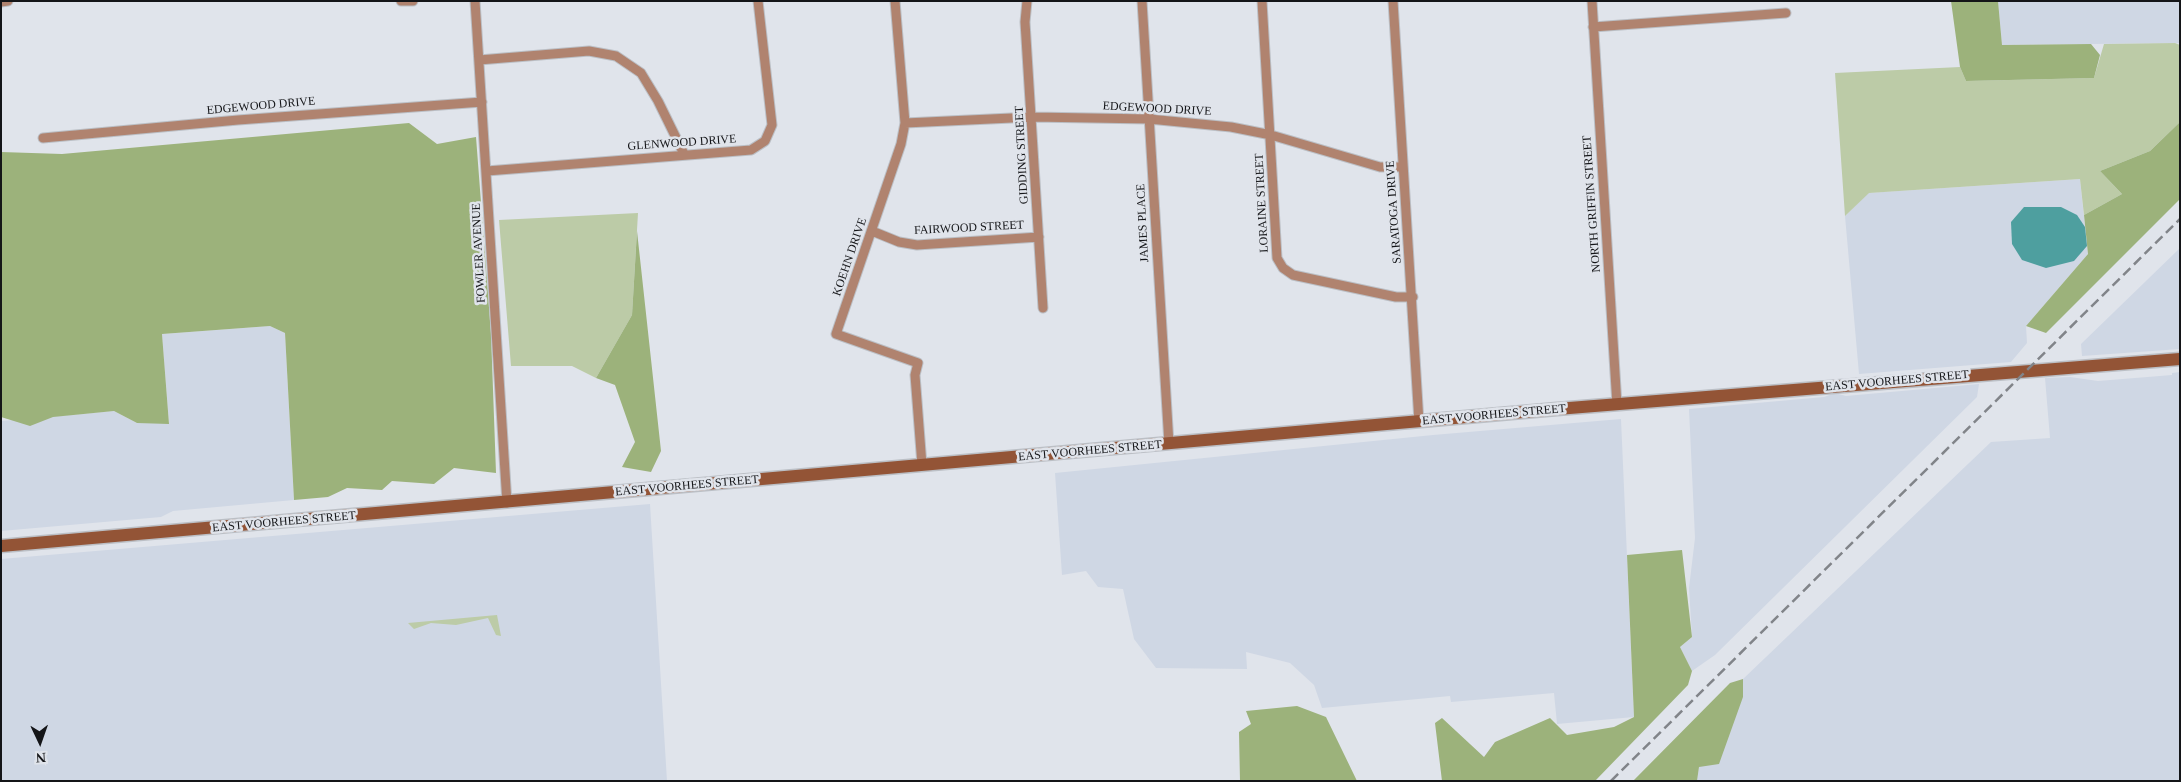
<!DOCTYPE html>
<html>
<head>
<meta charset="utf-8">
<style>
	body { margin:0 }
	#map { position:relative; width:2181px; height:782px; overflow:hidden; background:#e0e4eb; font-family:Georgia,serif }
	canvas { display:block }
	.frame { position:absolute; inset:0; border:2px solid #141518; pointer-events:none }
	.north { position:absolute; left:15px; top:717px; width:50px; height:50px; -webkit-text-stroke:4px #e0e4eb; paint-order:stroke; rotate:177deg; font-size:14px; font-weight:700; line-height:20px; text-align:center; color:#141518 }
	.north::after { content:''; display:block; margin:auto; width:18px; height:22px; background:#141518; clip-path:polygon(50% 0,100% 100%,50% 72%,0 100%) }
</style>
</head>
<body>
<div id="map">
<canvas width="2181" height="782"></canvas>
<div class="frame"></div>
<div class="north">N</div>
</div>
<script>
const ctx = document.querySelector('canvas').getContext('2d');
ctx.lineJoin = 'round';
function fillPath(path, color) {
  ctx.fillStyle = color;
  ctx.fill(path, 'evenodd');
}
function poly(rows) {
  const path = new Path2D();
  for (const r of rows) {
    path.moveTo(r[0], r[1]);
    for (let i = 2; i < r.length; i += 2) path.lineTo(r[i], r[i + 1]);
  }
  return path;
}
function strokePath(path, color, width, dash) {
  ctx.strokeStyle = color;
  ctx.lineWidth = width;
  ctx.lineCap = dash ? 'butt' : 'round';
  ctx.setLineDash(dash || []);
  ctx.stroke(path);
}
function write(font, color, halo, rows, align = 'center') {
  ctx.font = font + ' Georgia,serif';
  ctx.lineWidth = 5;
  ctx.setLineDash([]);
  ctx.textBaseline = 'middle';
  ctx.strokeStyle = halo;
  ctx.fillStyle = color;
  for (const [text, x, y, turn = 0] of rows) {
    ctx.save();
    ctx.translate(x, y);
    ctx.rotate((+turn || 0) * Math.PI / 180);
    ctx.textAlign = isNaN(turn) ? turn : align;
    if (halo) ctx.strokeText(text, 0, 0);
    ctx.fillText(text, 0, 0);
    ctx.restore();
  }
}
const built = poly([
	[1998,1,2180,1,2180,43,2002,45],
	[2080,179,2088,254,2026,326,2027,343,2011,362,1859,374,1845,216,1868,193],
	[2180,248,2180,349,2082,356,2081,344],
	[270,326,285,333,294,500,173,511,161,517,1,531,1,421,114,411,137,423,169,423,162,334],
	[2180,372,2180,781,1697,781,1699,767,1743,697,1743,679,1991,442,2050,438,2045,378,2070,377,2098,381,2172,375,2172,373],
	[1979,384,1977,397,1715,655,1692,671,1680,647,1692,637,1689,588,1695,538,1689,409,1824,397,1835,393,1846,396],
	[1621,419,1634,717,1557,724,1554,693,1451,702,1450,696,1322,708,1314,685,1290,663,1246,652,1247,669,1156,668,1134,639,1123,589,1098,587,1086,571,1062,575,1055,473,1433,435],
	[650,504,667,781,1,781,1,559]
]);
const green = poly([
	[2175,43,2180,45,2180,122,2150,151,2100,171,2122,194,2084,215,2080,179,1869,193,1845,216,1835,73,1960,67,1966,81,2094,78,2104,44],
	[638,213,632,315,596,378,572,366,511,366,499,220],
	[497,615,501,636,496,635,488,618,456,625,431,623,414,629,408,623]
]);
const forest = poly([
	[1951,1,1998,1,2002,45,2091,44,2100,55,2094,78,1966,81,1960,67],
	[2180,122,2180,199,2046,333,2026,326,2088,254,2084,215,2122,194,2100,171,2150,151],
	[409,123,437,144,476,137,491,334,496,473,454,468,434,484,392,481,382,490,347,488,328,497,294,500,285,333,270,326,162,334,169,424,137,423,114,411,53,417,30,426,1,417,1,152,62,154],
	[637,231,661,451,651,472,622,467,635,442,615,385,596,378,632,315],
	[1682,550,1692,637,1680,647,1692,671,1688,685,1595,781,1442,781,1435,723,1442,718,1484,757,1495,742,1550,718,1567,735,1614,727,1634,717,1627,555],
	[1743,679,1743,697,1719,764,1699,767,1697,781,1633,781,1730,683],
	[1297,706,1326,717,1357,781,1240,781,1239,732,1251,724,1246,711]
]);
const water = poly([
	[2024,207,2061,207,2077,215,2085,227,2087,246,2074,261,2046,268,2022,260,2012,244,2011,222]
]);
const street = poly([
	[401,1,413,1],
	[475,1,507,503],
	[895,1,905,123,901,144,836,334,918,363,915,375,922,465],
	[1027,1,1025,22,1043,308],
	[1142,1,1169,444],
	[1262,1,1277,258,1283,268,1293,275,1396,297,1413,297],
	[1393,1,1419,422],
	[1592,1,1617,405],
	[1,2,8,1],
	[1593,27,1786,13],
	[479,60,589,51,616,56,641,73,658,101,684,154],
	[905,123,1033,117,1149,119,1231,127,1271,135,1380,167,1403,167],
	[43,138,238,120,482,102],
	[487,171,751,150,765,141,772,125,758,1],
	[872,231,899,242,917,245,1039,237]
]);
const secondary = poly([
	[1,546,1557,409,2180,359]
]);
const rail = poly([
	[1611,781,2180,219]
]);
const streetNames = [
	["EDGEWOOD DRIVE",261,106,-5],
	["EDGEWOOD DRIVE",1157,109,3],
	["GLENWOOD DRIVE",682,143,-4],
	["GIDDING STREET",1022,155,-93],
	["LORAINE STREET",1262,203,-93],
	["NORTH GRIFFIN STREET",1592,204,-94],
	["SARATOGA DRIVE",1394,212,-94],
	["JAMES PLACE",1143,223,-93],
	["FAIRWOOD STREET",969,228,-3],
	["FOWLER AVENUE",479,253,-93],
	["KOEHN DRIVE",850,257,-71],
	["EAST VOORHEES STREET",1897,381,-5],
	["EAST VOORHEES STREET",1494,415,-5],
	["EAST VOORHEES STREET",1090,451,-5],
	["EAST VOORHEES STREET",687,486,-5],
	["EAST VOORHEES STREET",284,522,-5]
];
fillPath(built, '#cfd7e4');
fillPath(green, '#bccba7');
fillPath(forest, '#9cb27b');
fillPath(water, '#4e9f9f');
strokePath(street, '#bbbfc5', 11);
strokePath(secondary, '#bbbfc5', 15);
strokePath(street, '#b0836f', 9);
strokePath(secondary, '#935436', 12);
strokePath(rail, '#818489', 2.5, [10, 5]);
write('12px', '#141518', '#e0e4eb', streetNames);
</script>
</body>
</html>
